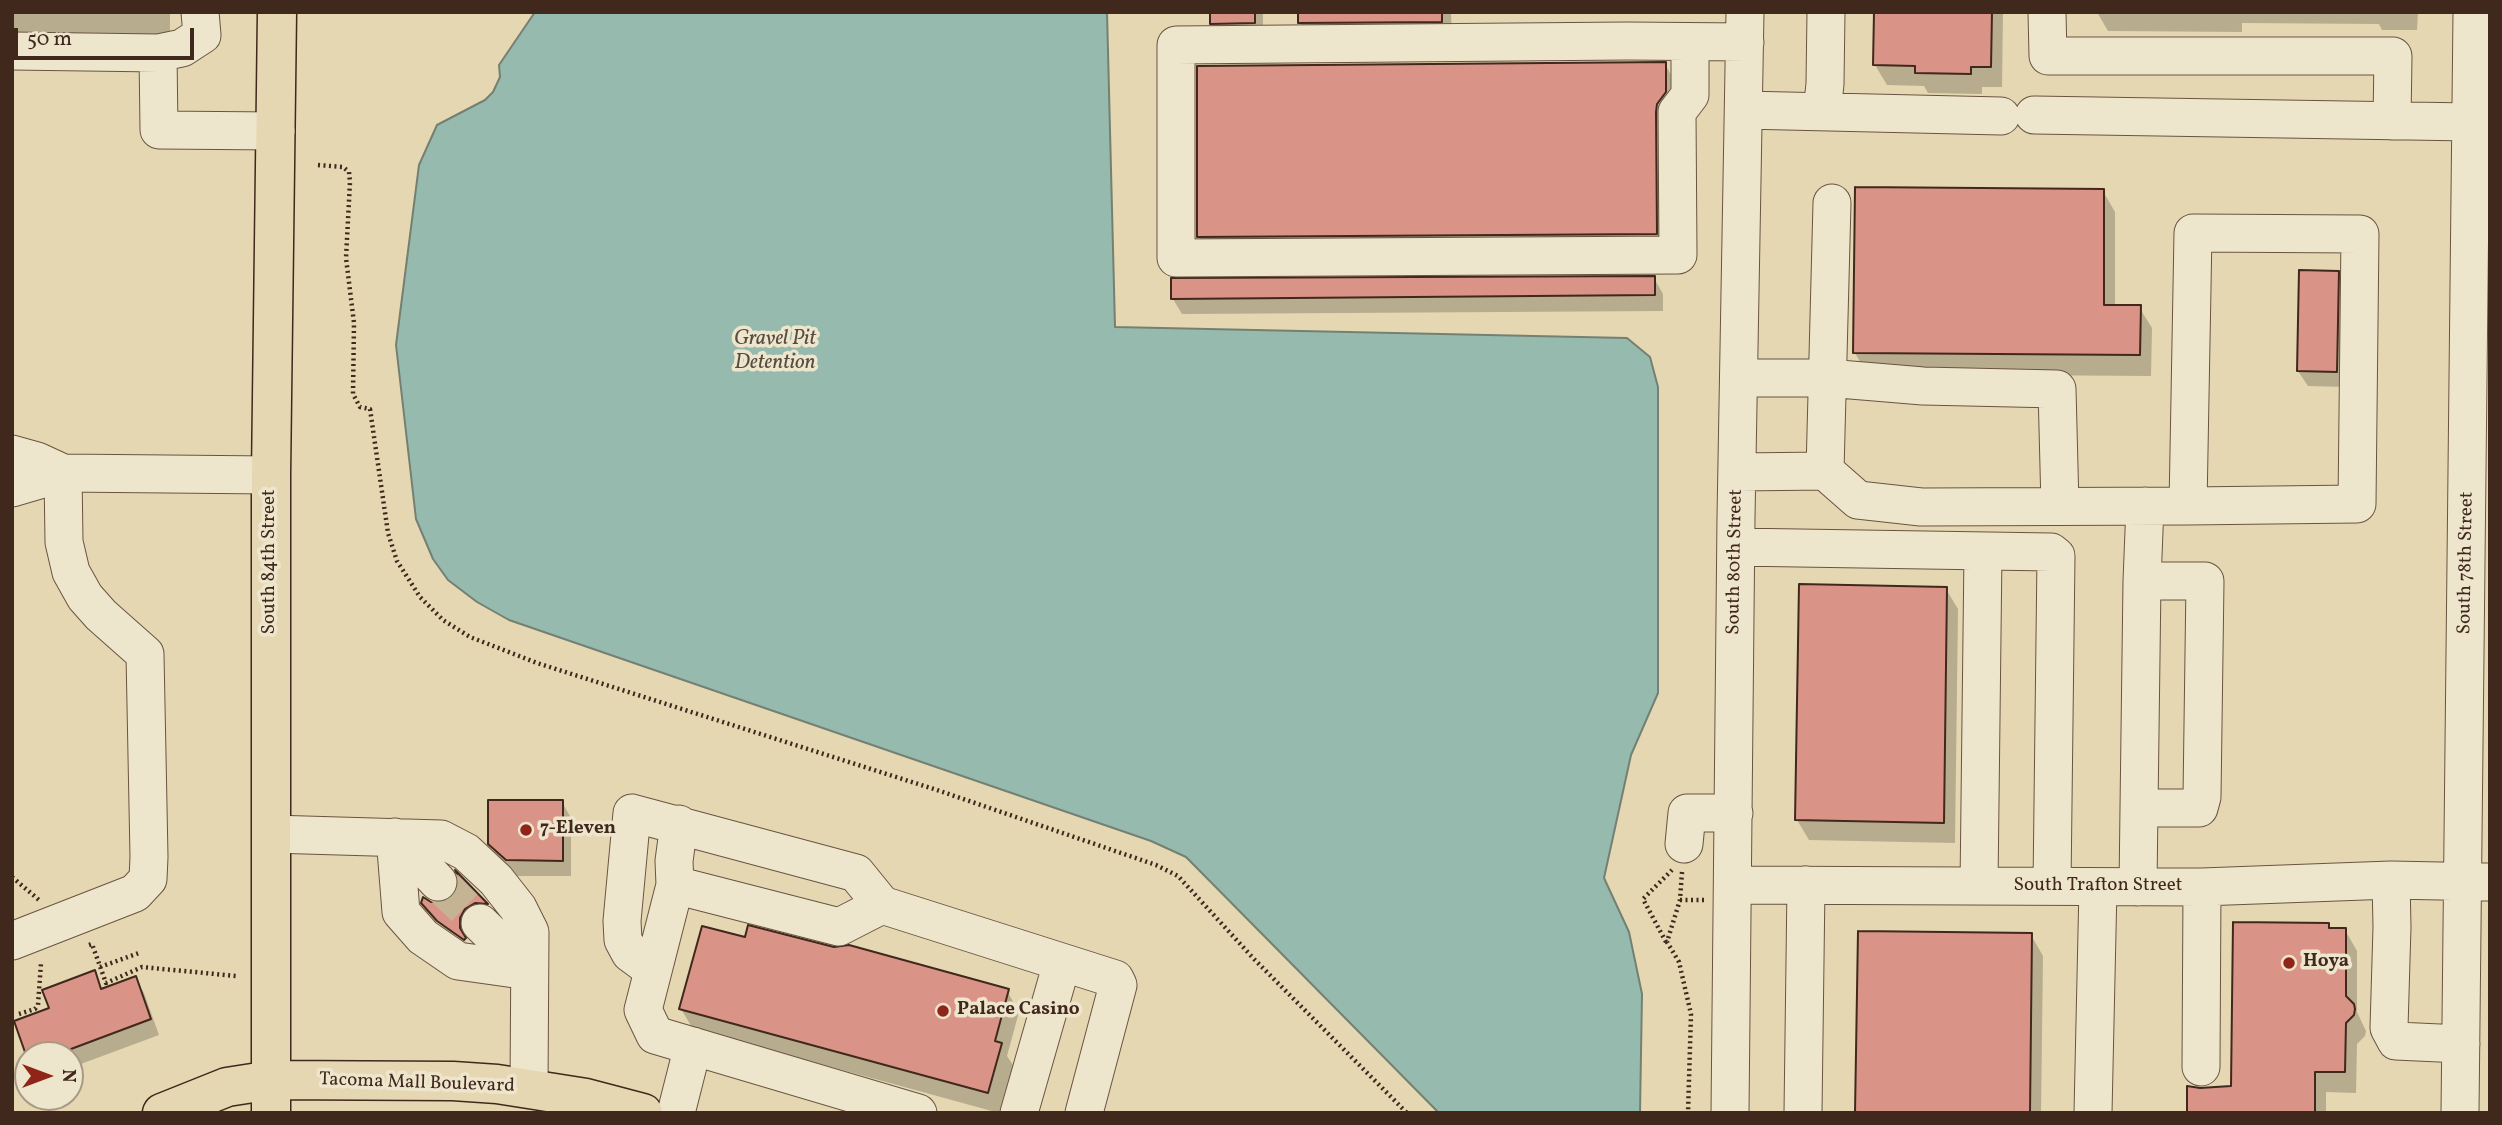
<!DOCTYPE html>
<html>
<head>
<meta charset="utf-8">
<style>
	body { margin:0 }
	#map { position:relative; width:2502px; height:1125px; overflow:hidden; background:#e5d7b2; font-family:Vollkorn,serif }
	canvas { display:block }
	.frame { position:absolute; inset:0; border:14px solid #40281d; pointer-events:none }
	.north { position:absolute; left:14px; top:1041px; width:70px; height:70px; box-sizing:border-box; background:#eee5cd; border:2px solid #a89987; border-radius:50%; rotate:90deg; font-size:19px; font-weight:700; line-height:28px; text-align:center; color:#40281d }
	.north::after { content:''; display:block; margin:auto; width:24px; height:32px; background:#8f2418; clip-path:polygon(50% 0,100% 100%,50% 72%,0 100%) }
	.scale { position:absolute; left:14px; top:28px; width:180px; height:32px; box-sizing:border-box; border:4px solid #40281d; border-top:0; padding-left:9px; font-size:21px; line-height:24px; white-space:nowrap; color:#40281d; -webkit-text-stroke:5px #eee5cd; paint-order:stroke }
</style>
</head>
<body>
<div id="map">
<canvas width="2502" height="1125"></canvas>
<div class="frame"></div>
<div class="north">N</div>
<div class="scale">50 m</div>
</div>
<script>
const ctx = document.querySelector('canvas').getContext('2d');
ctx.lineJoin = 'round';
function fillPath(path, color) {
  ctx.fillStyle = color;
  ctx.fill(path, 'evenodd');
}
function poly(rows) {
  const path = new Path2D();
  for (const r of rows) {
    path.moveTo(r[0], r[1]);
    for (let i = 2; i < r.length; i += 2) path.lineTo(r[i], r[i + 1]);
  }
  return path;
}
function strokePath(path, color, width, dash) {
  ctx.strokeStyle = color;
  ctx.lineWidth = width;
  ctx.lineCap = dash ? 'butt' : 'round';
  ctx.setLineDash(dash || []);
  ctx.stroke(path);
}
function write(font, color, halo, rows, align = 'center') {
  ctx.font = font + ' Vollkorn,serif';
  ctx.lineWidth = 7;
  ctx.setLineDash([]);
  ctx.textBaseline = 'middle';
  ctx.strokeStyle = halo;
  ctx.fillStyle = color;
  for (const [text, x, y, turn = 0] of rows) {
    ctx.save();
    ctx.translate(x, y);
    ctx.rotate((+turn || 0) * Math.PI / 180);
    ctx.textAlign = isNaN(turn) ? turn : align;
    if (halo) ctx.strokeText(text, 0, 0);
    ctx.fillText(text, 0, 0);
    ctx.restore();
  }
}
const water = poly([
	[535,12,1107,12,1115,327,1627,338,1650,357,1658,387,1658,693,1631,755,1604,878,1629,932,1642,994,1640,1113,1439,1113,1186,857,1151,841,509,620,477,602,448,580,433,559,416,519,396,345,419,165,437,125,485,100,493,92,500,77,499,65,535,12]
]);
const shadow = poly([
	[12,12,170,12,170,49,12,49],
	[1212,12,1263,12,1263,38,1221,39,1212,23],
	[1299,12,1451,12,1452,40,1310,41,1300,22],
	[1874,12,2003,12,2002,87,1982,87,1982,94,1928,93,1924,86,1887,85,1875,65],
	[2097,12,2418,12,2417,30,2382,30,2379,24,2242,23,2242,32,2108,31],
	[1665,64,1676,84,1667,253,1210,256,1199,236],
	[2103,191,2115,212,2115,307,2139,307,2152,328,2151,376,1867,374,1855,353],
	[2338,273,2347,289,2346,387,2308,386,2298,371],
	[1654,278,1663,294,1663,311,1182,314,1173,299],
	[1946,589,1958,609,1955,843,1809,840,1797,820],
	[562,802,571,818,571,876,516,876,499,860,490,844],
	[460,878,489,908,467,913,461,924,461,934,466,942,442,926,426,908,431,904,443,904,453,899,460,888],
	[2328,925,2330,930,2345,930,2357,951,2357,1012,2366,1031,2365,1036,2357,1044,2356,1093,2326,1092,2326,1113,2188,1113,2200,1090,2233,1088],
	[2031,935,2043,956,2041,1113,1857,1113],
	[746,939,1007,991,1019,1012,1007,1056,1013,1065,999,1113,693,1029,681,1009],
	[94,972,103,990,135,978,144,993,159,1035,70,1068,70,1055,28,1055,51,1009]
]);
const building = poly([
	[1210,12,1255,12,1255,23,1210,24,1210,12],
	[1298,12,1442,12,1442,22,1298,23,1298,12],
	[1874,12,1992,12,1991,67,1971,67,1971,74,1915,73,1915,66,1873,65,1874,12],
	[1666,62,1666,92,1657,104,1656,112,1657,234,1197,237,1197,66,1666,62],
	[1855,187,2104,189,2104,305,2141,305,2140,355,1853,353,1855,187],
	[2299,270,2339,271,2337,372,2297,371,2299,270],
	[1655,276,1655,295,1171,299,1171,278,1655,276],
	[1799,584,1947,587,1944,823,1795,820,1799,584],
	[488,800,563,800,563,861,506,860,488,844,488,800],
	[455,870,488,904,475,903,465,909,460,918,460,928,466,938,464,940,437,921,421,903,423,897,431,902,442,902,453,897,458,887,458,878,455,870],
	[2233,922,2329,923,2329,928,2346,928,2346,996,2354,1004,2355,1009,2354,1015,2346,1023,2345,1072,2315,1072,2315,1113,2187,1113,2187,1086,2200,1088,2231,1086,2233,922],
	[748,925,834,947,849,945,1009,989,995,1041,1002,1043,988,1093,679,1009,702,926,745,937,748,925],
	[1858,931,2032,933,2030,1113,1855,1113,1858,931],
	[95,970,101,989,136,976,151,1019,55,1055,26,1055,14,1021,49,1008,42,990,95,970]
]);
const minorTunnel = poly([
	[438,882,480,923]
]);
const path = poly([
	[318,165,343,167,349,172,350,182,346,258,354,323,353,394,360,407,370,409,388,533,397,561,420,597,443,620,470,637,537,663,937,790,1156,865,1178,876,1254,959,1407,1113],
	[1682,872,1680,900,1667,942,1679,962,1691,1014,1688,1113],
	[12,877,39,900],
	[1680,900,1704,900],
	[1666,942,1643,899,1672,870],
	[89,945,92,944,106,983,142,967,236,976],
	[100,967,139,953],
	[19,1014,35,1009,38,1005,41,963]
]);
const minor = poly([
	[2047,12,2048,56,2393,56,2392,121],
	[1690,42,1690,95,1677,112,1678,255,1176,258,1176,45,1627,41,1745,42],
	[12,51,158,53,182,48,202,35,200,12],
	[158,53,159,130,276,131],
	[1744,110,2001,116],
	[1822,112,1825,84,1826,12],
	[2034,115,2471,122],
	[1739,378,1827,378,1923,386,2057,389,2060,506],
	[12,454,37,461,63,473,64,542,71,572,85,597,101,615,145,654,149,857,148,879,135,893,12,941],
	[1825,471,1832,203],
	[1737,472,1825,471,1858,500,1921,507,2188,506,2357,504,2360,234,2193,233,2188,506],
	[12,488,63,473,271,475],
	[1736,547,2051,552,2056,556,2052,886],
	[2142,581,2145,506],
	[679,824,674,861,675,885,643,1010,655,1035,918,1113],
	[271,834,441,839,466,852,496,880,518,908,530,932,529,1088],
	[395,837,401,912,423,937,458,961,529,971],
	[395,837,438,882],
	[1684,844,1687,813,1734,813],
	[2391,880,2392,927,2389,1028,2396,1041,2461,1044],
	[675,885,839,927,882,905],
	[1733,885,2202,887,2391,880,2490,882],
	[1979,886,1983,551],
	[2138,887,2139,808,2142,581,2205,581,2202,797,2199,808,2139,808],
	[480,923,529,971],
	[653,970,630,953,623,940,622,921,632,813,856,873,882,905,1115,979,1118,985,1084,1113],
	[2201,1067,2202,887],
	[676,1113,693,1046],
	[1019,1113,1062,963],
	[1730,1113,1736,517,1745,12],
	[1803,1113,1806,885],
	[2093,1113,2098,887],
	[2460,1113,2472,12]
]);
const major = poly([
	[272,1080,453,1081,497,1084,586,1098,643,1113],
	[271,1113,271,475,277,12]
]);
const highway = poly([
	[162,1113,227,1087,272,1080]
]);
const markers = [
	[526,830,7,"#8f2418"],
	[2289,963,7,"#8f2418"],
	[943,1011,7,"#8f2418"]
];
const streetNames = [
	["South 84th Street",271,562,-90],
	["South 80th Street",1736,562,-89],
	["South 78th Street",2467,563,-89],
	["South Trafton Street",2098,887],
	["Tacoma Mall Boulevard",417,1084,2]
];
const poiNames = [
	["7-Eleven",540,830],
	["Hoya",2303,963],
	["Palace Casino",957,1011]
];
const waterNames = [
	["Gravel Pit",775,340],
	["Detention",775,364]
];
fillPath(water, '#96baad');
strokePath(water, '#748073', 2);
fillPath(shadow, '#0003');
fillPath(building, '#d99487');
strokePath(building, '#40281d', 2);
strokePath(minorTunnel, '#c4b494', 37, [37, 18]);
strokePath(minor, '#695442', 39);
strokePath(major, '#40281d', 41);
strokePath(highway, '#40281d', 41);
strokePath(path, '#40281d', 4.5, [2, 3.5]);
strokePath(minor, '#eee5cd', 37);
strokePath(major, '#e5d7b2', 38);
strokePath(highway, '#e5d7b2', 38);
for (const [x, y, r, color] of markers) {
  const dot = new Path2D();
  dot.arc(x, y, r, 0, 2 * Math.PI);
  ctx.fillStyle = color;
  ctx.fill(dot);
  strokePath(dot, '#eee5cd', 2.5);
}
write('19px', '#40281d', '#eee5cd', streetNames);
write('bold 19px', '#40281d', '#eee5cd', poiNames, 'left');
write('italic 21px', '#564c41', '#eee5cd', waterNames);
</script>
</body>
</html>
